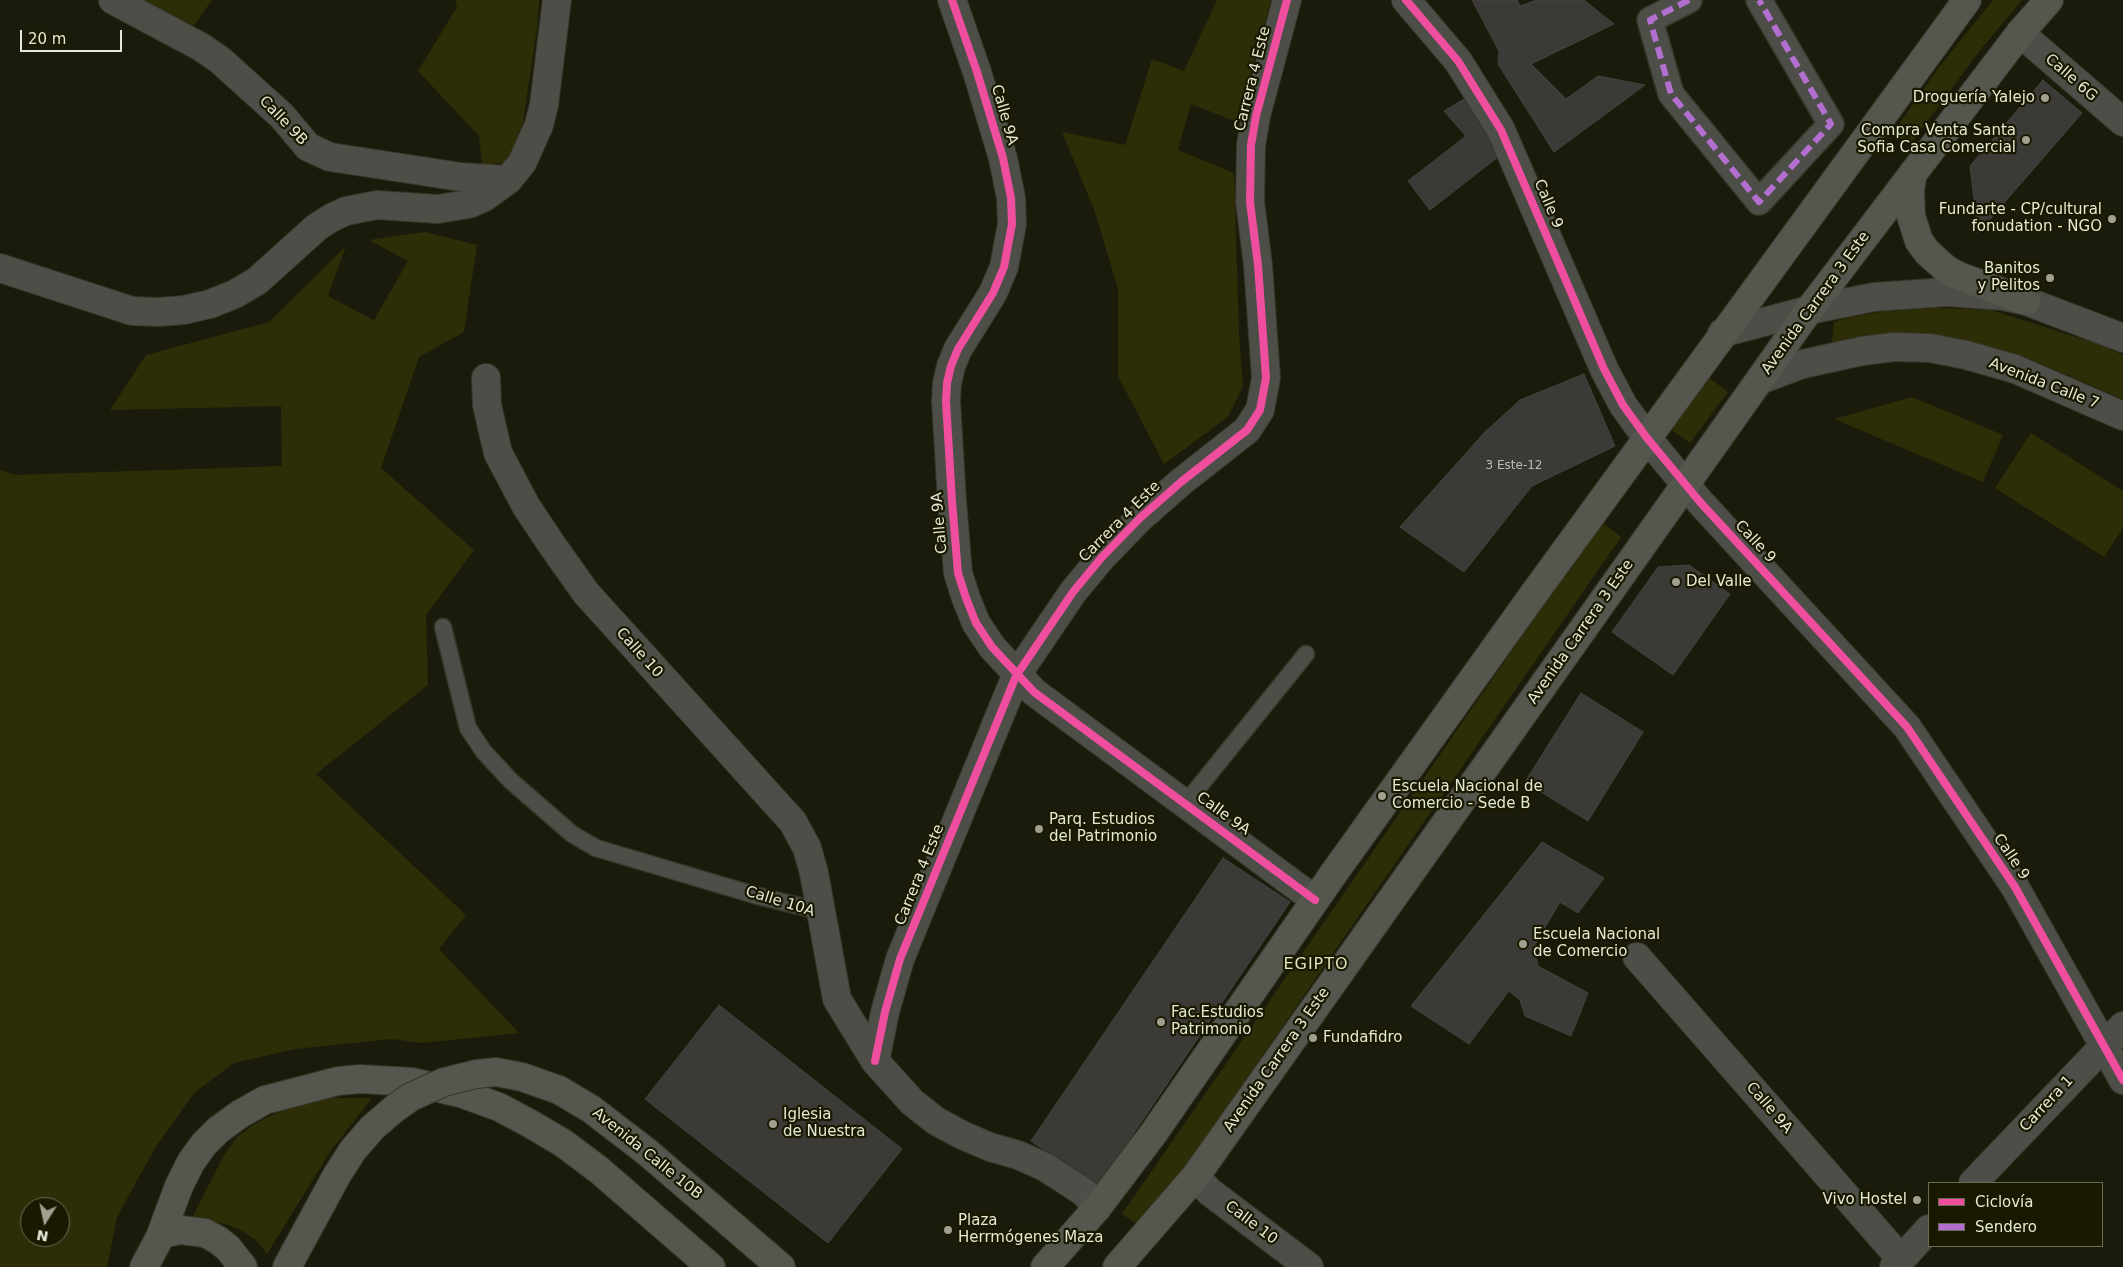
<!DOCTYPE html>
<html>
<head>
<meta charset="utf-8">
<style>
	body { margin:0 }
	#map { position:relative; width:2123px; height:1267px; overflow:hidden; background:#1b1b0b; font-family:"DejaVu Sans",sans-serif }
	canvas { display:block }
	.legend { position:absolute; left:1928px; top:1182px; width:175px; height:65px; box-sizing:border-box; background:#191900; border:1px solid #6b6c56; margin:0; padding:6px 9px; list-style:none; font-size:15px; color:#e6e8d6 }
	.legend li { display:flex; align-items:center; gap:10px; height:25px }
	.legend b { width:25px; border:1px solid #6b6c56 }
	.north { position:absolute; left:20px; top:1197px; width:50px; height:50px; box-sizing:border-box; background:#191900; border:1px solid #6b6c56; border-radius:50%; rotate:190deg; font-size:14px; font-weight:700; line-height:20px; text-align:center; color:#e6e8d6 }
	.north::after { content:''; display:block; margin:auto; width:18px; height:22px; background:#9fa08f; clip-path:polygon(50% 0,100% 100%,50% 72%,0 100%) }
	.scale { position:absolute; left:20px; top:30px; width:102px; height:22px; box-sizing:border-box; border:2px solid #e6e8d6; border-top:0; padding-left:6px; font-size:15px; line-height:18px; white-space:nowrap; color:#e6e8d6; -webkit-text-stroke:4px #191900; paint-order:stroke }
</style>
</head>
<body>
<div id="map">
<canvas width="2123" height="1267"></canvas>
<ul class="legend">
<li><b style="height:6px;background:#ef4d9e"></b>Ciclovía</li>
<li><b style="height:6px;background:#b36fd0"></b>Sendero</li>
</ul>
<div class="north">N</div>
<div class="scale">20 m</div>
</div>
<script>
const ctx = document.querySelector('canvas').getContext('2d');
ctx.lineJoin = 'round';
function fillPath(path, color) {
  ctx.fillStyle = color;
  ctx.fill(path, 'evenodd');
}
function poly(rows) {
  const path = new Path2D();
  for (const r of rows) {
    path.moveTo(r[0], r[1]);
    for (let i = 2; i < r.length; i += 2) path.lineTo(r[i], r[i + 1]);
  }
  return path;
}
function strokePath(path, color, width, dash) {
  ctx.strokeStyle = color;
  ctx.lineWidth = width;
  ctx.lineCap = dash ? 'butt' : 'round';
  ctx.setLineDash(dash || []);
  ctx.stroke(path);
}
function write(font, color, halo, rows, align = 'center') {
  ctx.font = font + ' "DejaVu Sans",sans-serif';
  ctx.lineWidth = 4.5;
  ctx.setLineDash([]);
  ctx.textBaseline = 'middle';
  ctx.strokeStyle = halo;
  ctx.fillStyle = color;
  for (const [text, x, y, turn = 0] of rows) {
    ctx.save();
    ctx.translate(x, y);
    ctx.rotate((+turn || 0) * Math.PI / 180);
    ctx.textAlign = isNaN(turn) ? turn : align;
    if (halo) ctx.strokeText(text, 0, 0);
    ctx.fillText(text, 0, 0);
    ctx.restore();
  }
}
const green = poly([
	[131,0,212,0,190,31],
	[455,0,539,0,537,28,523,123,507,163,482,164,479,136,418,71,457,7],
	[1217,0,1271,0,1237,122,1191,104,1178,150,1234,173,1239,333,1243,386,1228,417,1164,464,1118,376,1118,289,1095,212,1062,132,1125,145,1152,59,1184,71],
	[1993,0,2022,0,1981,49,1910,145,1892,134,1939,67],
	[425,232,477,245,464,332,419,357,381,468,474,550,426,615,428,685,316,774,466,915,439,949,519,1033,422,1043,392,1039,295,1049,234,1063,194,1093,155,1148,117,1217,107,1267,0,1267,0,470,15,475,282,466,281,406,110,410,146,355,269,322,346,246,328,296,374,320,408,261,369,240],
	[30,1207,60,1207,60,1237,30,1237],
	[1940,308,1991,310,2098,344,2123,355,2123,399,2023,356,1951,338,1907,336,1831,348,1834,322,1850,317,1886,311],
	[1708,377,1728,392,1690,443,1669,428],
	[1912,397,2003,435,1983,482,1834,419],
	[2031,433,2123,491,2123,527,2104,557,1995,488],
	[1601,522,1621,537,1143,1228,1122,1214],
	[333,1098,372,1098,330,1152,267,1254,256,1240,241,1230,225,1224,191,1220,223,1157,237,1137,256,1123,276,1113,305,1104]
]);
const building = poly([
	[1472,0,1517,0,1520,6,1537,0,1584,0,1614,24,1531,64,1566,99,1598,76,1645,85,1554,152,1498,64,1499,51,1472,0],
	[2043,80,2082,113,1978,233,1970,166,2043,80],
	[1471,95,1503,153,1430,210,1408,181,1466,136,1444,111,1471,95],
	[1584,374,1615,446,1532,486,1464,572,1400,527,1485,432,1520,400,1584,374],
	[1689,565,1730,594,1673,675,1612,632,1658,567,1689,565],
	[1581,693,1643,732,1588,821,1525,782,1581,693],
	[1542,842,1604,878,1578,913,1560,902,1534,946,1538,966,1588,993,1571,1036,1525,1016,1520,1000,1509,991,1469,1044,1411,1006,1542,842],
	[1223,858,1290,902,1098,1186,1031,1141,1223,858],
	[719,1005,902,1149,828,1243,645,1099,719,1005]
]);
const service = poly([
	[443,627,468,728,484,752,511,781,572,834,596,848,758,896,820,911],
	[1185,804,1306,654]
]);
const pedestrian = poly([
	[1689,0,1650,20,1671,94,1759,202,1831,124,1759,0]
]);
const minor = poly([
	[113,0,201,47,220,60,282,116,308,147,330,157,461,177,508,180],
	[952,0,977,72,1003,158,1011,198,1012,224,1004,267,993,293,958,349,951,366,947,383,946,401,952,501,958,573,966,598,976,623,992,647,1034,692,1315,900],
	[1406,0,1458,61,1501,130,1604,369,1623,405,1647,438,1700,502,1907,727,2015,887,2123,1080],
	[2020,33,2123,122],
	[0,268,132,311,158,312,184,310,210,304,235,294,257,281,317,227,331,218,346,211,377,205,438,209,469,204,483,198,508,180,522,163,539,125,544,105,557,0],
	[486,378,487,405,498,453,526,506,552,545,586,593,793,822,807,848,814,873,837,999,875,1061,912,1102,936,1121,962,1135,990,1147,1018,1155,1045,1167,1085,1193,1097,1208],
	[1637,957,1901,1259],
	[875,1061,885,1012,900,959,1016,676,1073,592,1102,557,1140,518,1181,482,1247,430,1260,410,1266,378,1258,265,1250,202,1251,145,1256,116,1287,0],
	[1195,1177,1210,1192,1309,1267],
	[1973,1183,2123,1026],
	[1894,1267,1929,1229]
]);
const tertiary = poly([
	[1722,333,1809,310,1874,297,1947,292,2004,296,2026,301,2123,338],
	[1760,380,1803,364,1862,351,1894,347,1930,348,1966,355,2015,369,2123,416]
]);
const primary = poly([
	[1913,173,1910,189,1911,216,1919,241,1927,252,1947,270,1959,276,2026,301],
	[496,1072,522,1077,559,1090,591,1109,647,1152,781,1267],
	[160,1237,166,1233,181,1230,205,1233,218,1240,228,1248,243,1267],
	[144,1267,160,1237,179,1186,191,1162,204,1144,218,1130,240,1114,265,1100,338,1081,360,1079,413,1082,463,1094,499,1107,529,1123,563,1143,599,1170,711,1267],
	[287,1267,337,1175,353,1150,372,1128,394,1109],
	[1045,1267,1097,1208,1153,1134,1334,873,1533,595,1967,0],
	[1117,1267,1195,1177,1809,310,2020,33,2049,0]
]);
const primaryBridge = poly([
	[394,1109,411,1097,444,1082,476,1074,496,1072]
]);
const quiet = poly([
	[1689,0,1650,20,1671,94,1759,202,1831,124,1759,0]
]);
const cycleway = poly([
	[952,0,977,72,1003,158,1011,198,1012,224,1004,267,993,293,958,349,951,366,947,383,946,401,952,501,958,573,966,598,976,623,992,647,1034,692,1315,900],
	[1406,0,1458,61,1501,130,1604,369,1623,405,1647,438,1700,502,1907,727,2015,887,2123,1080],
	[875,1061,885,1012,900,959,1016,676,1073,592,1102,557,1140,518,1181,482,1247,430,1260,410,1266,378,1258,265,1250,202,1251,145,1256,116,1287,0]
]);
const markers = [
	[2045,98,5,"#9fa08f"],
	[2026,140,5,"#9fa08f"],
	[2112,219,5,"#9fa08f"],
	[2050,278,5,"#9fa08f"],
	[1676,582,5,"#9fa08f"],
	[1382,796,5,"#9fa08f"],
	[1039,829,5,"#9fa08f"],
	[1523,944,5,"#9fa08f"],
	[1161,1022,5,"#9fa08f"],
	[1313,1038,5,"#9fa08f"],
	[773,1124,5,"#9fa08f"],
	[1917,1200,5,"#9fa08f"],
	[948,1230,5,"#9fa08f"]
];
const numberNames = [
	["3 Este-12",1514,466]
];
const streetNames = [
	["Calle 6G",2071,78,41],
	["Carrera 4 Este",1253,79,-76],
	["Calle 9A",1004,115,74],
	["Calle 9B",283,121,46],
	["Calle 9",1548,204,67],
	["Avenida Carrera 3 Este",1816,303,-54],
	["Avenida Calle 7",2044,384,21],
	["Carrera 4 Este",1120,522,-45],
	["Calle 9A",940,523,-95],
	["Calle 9",1755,542,47],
	["Avenida Carrera 3 Este",1581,632,-55],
	["Calle 10",639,653,48],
	["Calle 9A",1223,814,36],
	["Calle 9",2011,857,56],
	["Carrera 4 Este",920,875,-68],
	["Calle 10A",780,902,17],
	["Avenida Carrera 3 Este",1277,1060,-55],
	["Carrera 1",2047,1104,-47],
	["Calle 9A",1769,1108,49],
	["Avenida Calle 10B",647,1154,39],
	["Calle 10",1251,1223,37]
];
const poiNames = [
	["Droguería Yalejo",2035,98,"right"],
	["Compra Venta Santa",2016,131,"right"],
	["Sofia Casa Comercial",2016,148,"right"],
	["Fundarte - CP/cultural",2102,210,"right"],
	["fonudation - NGO",2102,227,"right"],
	["Banitos",2040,269,"right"],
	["y Pelitos",2040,286,"right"],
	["Del Valle",1686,582],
	["Escuela Nacional de",1392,787],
	["Comercio - Sede B",1392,804],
	["Parq. Estudios",1049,820],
	["del Patrimonio",1049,837],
	["Escuela Nacional",1533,935],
	["de Comercio",1533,952],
	["Fac.Estudios",1171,1013],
	["Patrimonio",1171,1030],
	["Fundafidro",1323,1038],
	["Iglesia",783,1115],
	["de Nuestra",783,1132],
	["Vivo Hostel",1907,1200,"right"],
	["Plaza",958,1221],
	["Herrmógenes Maza",958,1238]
];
const neighbourhoodNames = [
	["EGIPTO",1316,965]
];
fillPath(green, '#2d2e07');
fillPath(building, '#3c3a36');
strokePath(building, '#464340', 1);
strokePath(service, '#363629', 19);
strokePath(pedestrian, '#363629', 28);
strokePath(minor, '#363629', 30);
strokePath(tertiary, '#363629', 30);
strokePath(primary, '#363629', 30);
strokePath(service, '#4e4e48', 16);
strokePath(pedestrian, '#4e4e48', 25);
strokePath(minor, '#4e4e48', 28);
strokePath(tertiary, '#4e4e48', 28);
strokePath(primary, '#55564d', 28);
strokePath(primaryBridge, '#363629', 30, []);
strokePath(primaryBridge, '#55564d', 28);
strokePath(quiet, '#b36fd0', 6, [12, 6]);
strokePath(cycleway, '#ef4d9e', 8);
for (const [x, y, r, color] of markers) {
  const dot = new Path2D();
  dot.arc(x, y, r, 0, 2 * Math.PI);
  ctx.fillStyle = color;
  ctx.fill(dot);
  strokePath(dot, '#191900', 2);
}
write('12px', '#bcbcae', null, numberNames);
write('15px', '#e6e8d6', '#191900', streetNames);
write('15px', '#e6e8d6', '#191900', poiNames, 'left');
ctx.letterSpacing = '1px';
write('16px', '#e1e3bf', '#191900', neighbourhoodNames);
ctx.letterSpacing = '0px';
</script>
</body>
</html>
